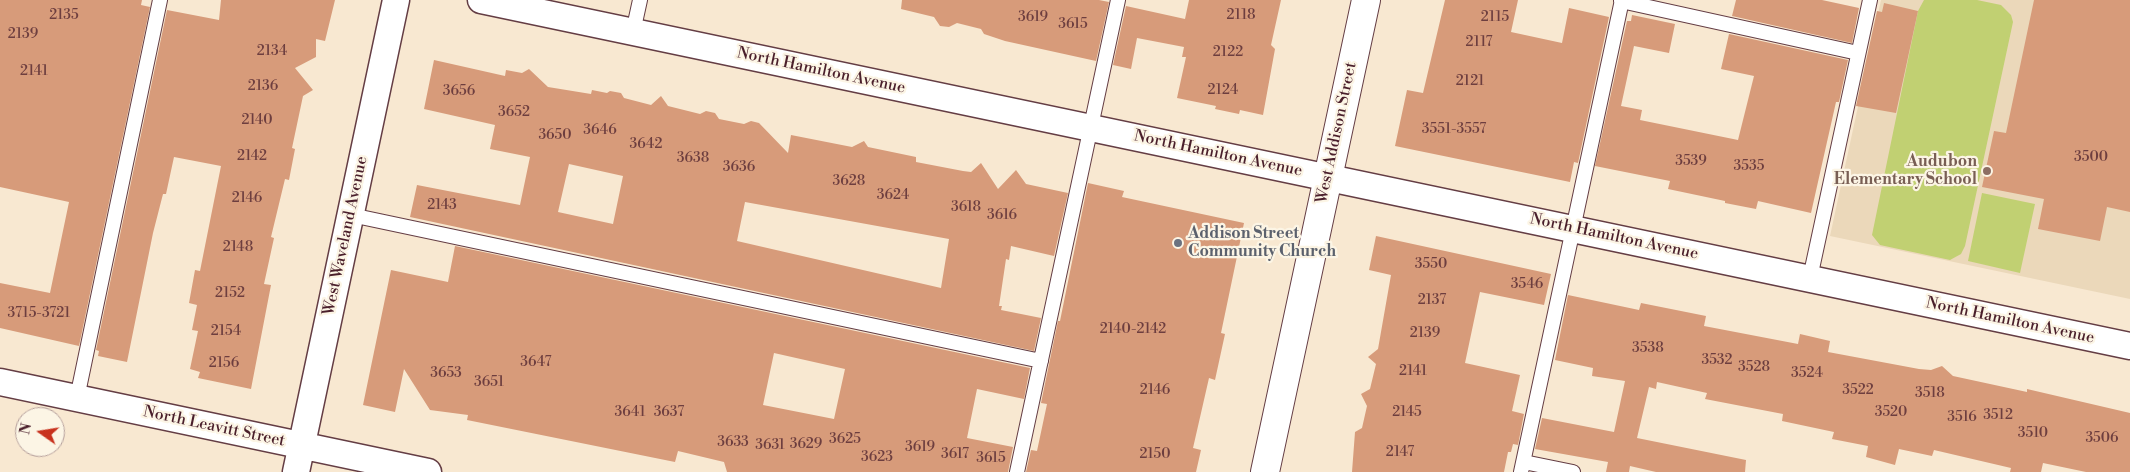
<!DOCTYPE html>
<html>
<head>
<meta charset="utf-8">
<style>
	body { margin:0 }
	#map { position:relative; width:2130px; height:472px; overflow:hidden; background:#f8e8d1; font-family:"Libre Bodoni",serif }
	canvas { display:block }
	.north { position:absolute; left:15px; top:407px; width:50px; height:50px; box-sizing:border-box; background:#fcf5e5; border:1px solid #b59f9b; border-radius:50%; rotate:283deg; font-size:14px; font-weight:700; line-height:20px; text-align:center; color:#4a1f2b }
	.north::after { content:''; display:block; margin:auto; width:18px; height:22px; background:#c8321e; clip-path:polygon(50% 0,100% 100%,50% 72%,0 100%) }
</style>
</head>
<body>
<div id="map">
<canvas width="2130" height="472"></canvas>
<div class="north">N</div>
</div>
<script>
const ctx = document.querySelector('canvas').getContext('2d');
ctx.lineJoin = 'round';
function fillPath(path, color) {
  ctx.fillStyle = color;
  ctx.fill(path, 'evenodd');
}
function poly(rows) {
  const path = new Path2D();
  for (const r of rows) {
    path.moveTo(r[0], r[1]);
    for (let i = 2; i < r.length; i += 2) path.lineTo(r[i], r[i + 1]);
  }
  return path;
}
function strokePath(path, color, width, dash) {
  ctx.strokeStyle = color;
  ctx.lineWidth = width;
  ctx.lineCap = dash ? 'butt' : 'round';
  ctx.setLineDash(dash || []);
  ctx.stroke(path);
}
function write(font, color, halo, rows, align = 'center') {
  ctx.font = font + ' "Libre Bodoni",serif';
  ctx.lineWidth = 4.5;
  ctx.setLineDash([]);
  ctx.textBaseline = 'middle';
  ctx.strokeStyle = halo;
  ctx.fillStyle = color;
  for (const [text, x, y, turn = 0] of rows) {
    ctx.save();
    ctx.translate(x, y);
    ctx.rotate((+turn || 0) * Math.PI / 180);
    ctx.textAlign = isNaN(turn) ? turn : align;
    if (halo) ctx.strokeText(text, 0, 0);
    ctx.fillText(text, 0, 0);
    ctx.restore();
  }
}
const built = poly([
	[1881,0,2130,0,2130,299,1830,236]
]);
const green = poly([
	[1924,0,1977,0,2001,5,2011,15,2013,22,1965,246,1961,254,1950,260,1880,245,1872,235,1918,11],
	[1982,193,2035,204,2020,273,1968,261]
]);
const building = poly([
	[0,0,142,0,141,5,150,7,79,346,0,328,0,283,50,293,69,202,0,187],
	[221,0,335,0,325,41,316,39,316,57,295,68,313,90,303,96,292,148,295,149,289,180,285,179,271,237,274,238,264,284,271,285,251,389,198,378,200,372,190,369,198,331,192,330,197,305,189,303,195,270,200,271,221,166,174,157,166,194,163,194,153,233,127,362,98,356,99,351,96,350,167,10,219,20],
	[902,0,1099,0,1109,2,1096,61,1005,41,984,34,981,29,957,23,949,27,940,26,934,17,901,9],
	[1189,0,1281,0,1271,45,1275,49,1263,115,1240,110,1239,114,1215,109,1216,106,1177,98,1186,57,1182,57,1184,47,1137,38,1131,69,1113,65,1126,6,1185,19],
	[1445,0,1518,0,1511,32,1562,43,1569,8,1609,17,1578,163,1574,162,1570,182,1395,146,1407,90,1423,93],
	[1736,0,1822,0,1859,8,1852,43,1732,16],
	[2034,0,2130,0,2130,212,2107,207,2100,241,2038,229,2044,199,1982,187,1994,131,2006,133],
	[1884,3,1918,11,1896,113,1856,106,1877,11,1882,12],
	[1632,15,1675,24,1669,53,1634,46,1621,106,1642,110,1640,120,1738,140,1754,76,1721,69,1729,34,1848,60,1839,102,1836,102,1811,213,1758,201,1756,209,1725,203,1725,201,1668,189,1670,181,1595,166,1627,21,1631,21],
	[434,60,505,76,506,70,522,73,529,69,548,87,591,94,592,90,607,93,610,91,621,93,624,98,651,105,661,96,668,106,700,114,706,111,715,113,719,119,744,124,751,121,759,123,788,153,791,135,852,147,864,141,868,147,916,157,916,162,963,171,971,172,981,163,998,189,1016,170,1026,184,1068,193,1054,256,1011,246,1009,260,1006,259,999,306,1002,306,1001,310,1041,318,1034,351,410,217,417,185,520,205,530,157,490,149,495,125,424,109],
	[569,164,623,176,613,224,558,212],
	[745,202,949,239,941,288,737,241],
	[1088,183,1124,191,1122,197,1244,223,1221,333,1225,334,1215,380,1209,378,1193,448,1201,450,1196,472,1026,472,1031,450,1037,451,1047,404,1041,403,1058,321,1060,321],
	[1376,236,1551,274,1544,305,1480,292,1465,363,1520,375,1512,411,1524,414,1518,445,1513,444,1511,452,1508,452,1504,472,1352,472,1355,432,1362,428,1367,406,1361,394,1370,389,1376,364,1368,357,1378,349,1391,275,1369,270],
	[455,246,1030,368,1024,399,977,389,967,438,1013,447,1008,472,727,472,724,462,678,451,675,462,467,420,468,415,430,410,404,369,395,412,363,405,391,270,448,282],
	[774,353,845,369,834,419,763,405],
	[1568,295,1639,310,1641,303,1706,316,1704,326,1798,344,1800,334,1830,341,1828,352,1919,369,1931,370,1942,366,1953,376,2027,392,2027,389,2130,413,2130,472,2086,472,2043,463,2041,472,2010,472,2011,468,1934,450,1932,456,1899,449,1895,465,1866,457,1868,446,1832,439,1834,432,1782,421,1783,414,1705,399,1707,393,1657,382,1656,389,1649,387,1637,438,1746,460,1745,472,1656,472,1630,466,1629,472,1606,472,1608,462,1535,449,1542,418,1614,432,1625,381,1592,376,1593,368,1555,360]
]);
const service = poly([
	[1621,1,1858,53],
	[633,32,640,0],
	[351,215,1041,361],
	[1810,278,1870,0],
	[77,398,160,0],
	[1524,462,1573,472],
	[1017,472,1118,0],
	[1521,472,1622,0]
]);
const minor = poly([
	[481,0,2130,346],
	[0,382,428,472],
	[296,472,396,0]
]);
const tertiary = poly([
	[1265,472,1366,0]
]);
const markers = [
	[1987,171,5,"#8d6e63"],
	[1178,243,5,"#6b7280"]
];
const numberNames = [
	["2135",64,16],
	["2118",1241,16],
	["3619",1033,18],
	["2115",1495,18],
	["3615",1073,25],
	["2139",23,35],
	["2117",1479,43],
	["2134",272,52],
	["2122",1228,53],
	["2141",34,72],
	["2121",1470,82],
	["2136",263,87],
	["2124",1223,91],
	["3656",459,92],
	["3652",514,113],
	["2140",257,121],
	["3551-3557",1454,130],
	["3646",600,131],
	["3650",555,136],
	["3642",646,145],
	["2142",252,157],
	["3500",2091,158],
	["3638",693,159],
	["3539",1691,162],
	["3535",1749,167],
	["3636",739,168],
	["3628",849,182],
	["3624",893,196],
	["2146",247,199],
	["2143",442,206],
	["3618",966,208],
	["3616",1002,216],
	["2148",238,248],
	["3550",1431,265],
	["3546",1527,285],
	["2152",230,294],
	["2137",1432,301],
	["3715-3721",39,314],
	["2140-2142",1133,330],
	["2154",226,332],
	["2139",1425,334],
	["3538",1648,349],
	["3532",1717,361],
	["3647",536,363],
	["2156",224,364],
	["3528",1754,368],
	["2141",1413,372],
	["3653",446,374],
	["3524",1807,374],
	["3651",489,383],
	["2146",1155,391],
	["3522",1858,391],
	["3518",1930,394],
	["3641",630,413],
	["3637",669,413],
	["2145",1407,413],
	["3520",1891,413],
	["3512",1998,416],
	["3516",1962,418],
	["3510",2033,434],
	["3506",2102,439],
	["3625",845,440],
	["3633",733,443],
	["3629",806,445],
	["3631",770,446],
	["3619",920,448],
	["2147",1400,453],
	["3617",955,455],
	["2150",1155,455],
	["3623",877,458],
	["3615",991,459]
];
const streetNames = [
	["North Hamilton Avenue",821,71,12],
	["West Addison Street",1337,133,-78],
	["North Hamilton Avenue",1218,154,12],
	["West Waveland Avenue",346,236,-78],
	["North Hamilton Avenue",1614,237,12],
	["North Hamilton Avenue",2010,321,12],
	["North Leavitt Street",214,427,12]
];
const educationNames = [
	["Audubon",1977,162],
	["Elementary School",1977,180]
];
const worshipNames = [
	["Addison Street",1188,234],
	["Community Church",1188,252]
];
fillPath(built, '#ebd8ba');
fillPath(green, '#c1d072');
fillPath(building, '#d79b7a');
strokePath(service, '#643d44', 16);
strokePath(minor, '#643d44', 29);
strokePath(tertiary, '#643d44', 30);
strokePath(service, '#fff', 14);
strokePath(minor, '#fff', 26);
strokePath(tertiary, '#fff', 28);
for (const [x, y, r, color] of markers) {
  const dot = new Path2D();
  dot.arc(x, y, r, 0, 2 * Math.PI);
  ctx.fillStyle = color;
  ctx.fill(dot);
  strokePath(dot, '#fcf5e5', 2);
}
write('14px', '#6d3e3f', null, numberNames);
write('16px', '#4a1f2b', '#fcf5e5', streetNames);
write('bold 16px', '#785e54', '#fcf5e5', educationNames, 'right');
write('bold 16px', '#5b616d', '#fcf5e5', worshipNames, 'left');
</script>
</body>
</html>
